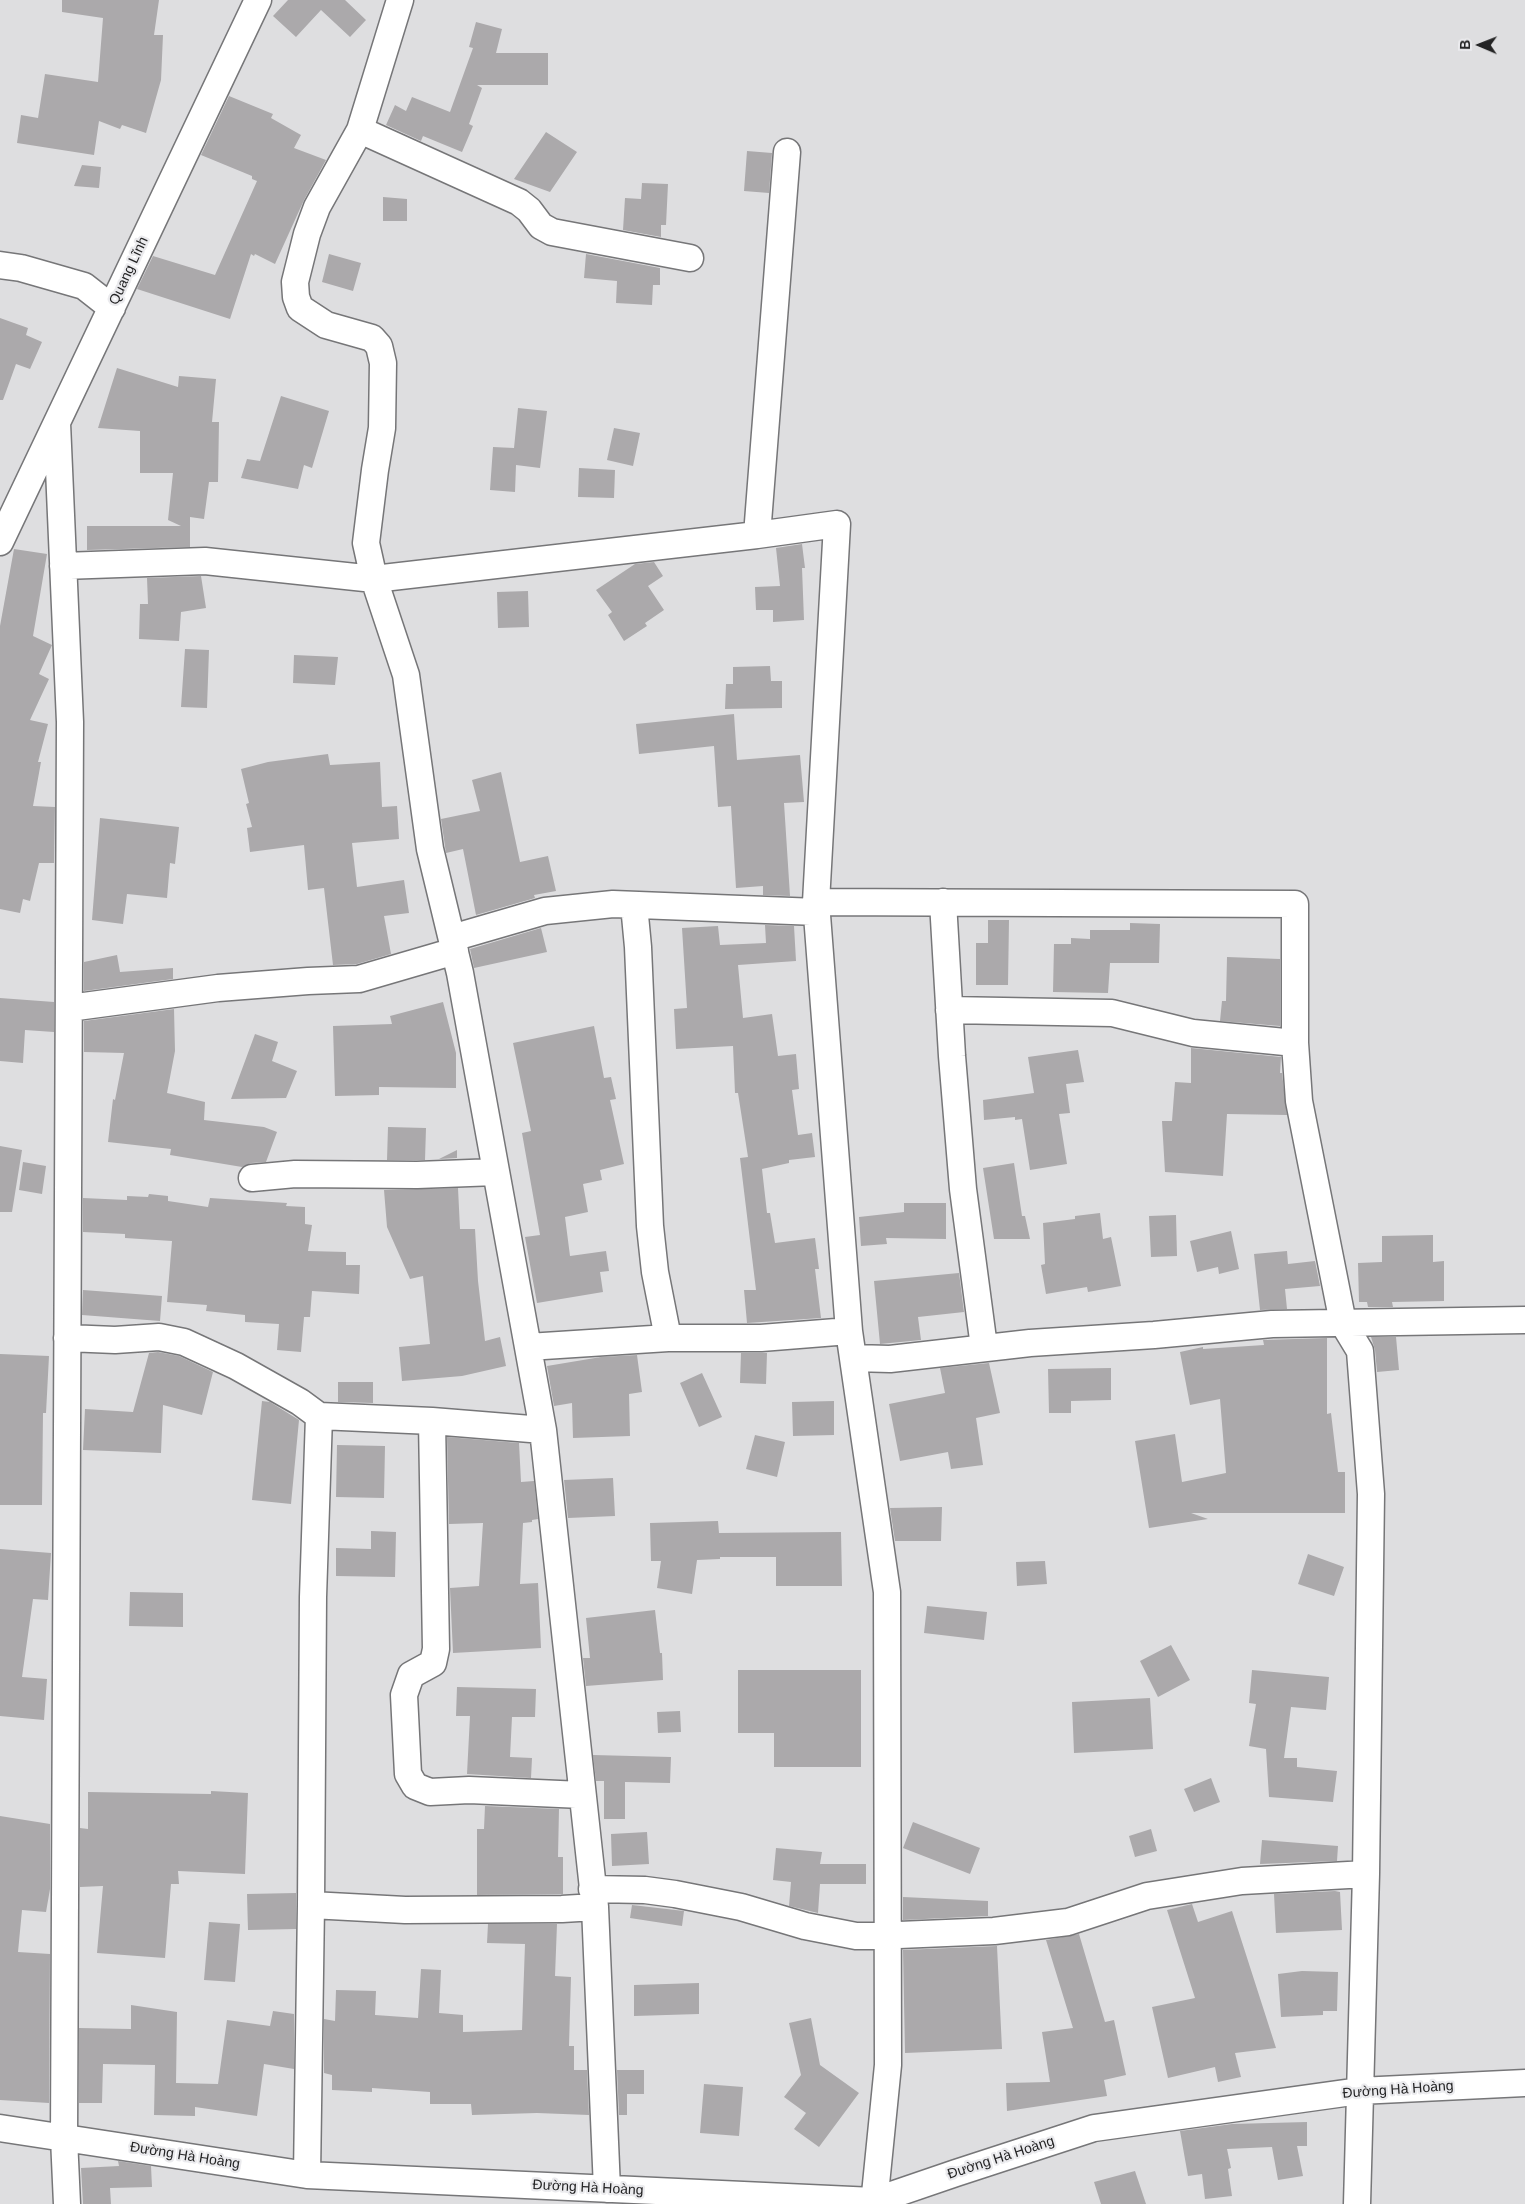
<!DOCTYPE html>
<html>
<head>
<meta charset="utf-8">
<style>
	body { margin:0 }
	#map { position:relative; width:1525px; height:2204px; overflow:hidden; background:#dedee0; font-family:Arial,sans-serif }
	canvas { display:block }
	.north { position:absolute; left:1455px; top:20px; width:50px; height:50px; -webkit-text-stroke:4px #ebebee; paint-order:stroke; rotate:271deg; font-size:14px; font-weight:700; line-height:20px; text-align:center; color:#242425 }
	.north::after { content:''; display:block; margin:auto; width:18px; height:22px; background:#242425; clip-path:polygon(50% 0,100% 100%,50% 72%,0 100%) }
</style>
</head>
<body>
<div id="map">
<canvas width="1525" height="2204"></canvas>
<div class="north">B</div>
</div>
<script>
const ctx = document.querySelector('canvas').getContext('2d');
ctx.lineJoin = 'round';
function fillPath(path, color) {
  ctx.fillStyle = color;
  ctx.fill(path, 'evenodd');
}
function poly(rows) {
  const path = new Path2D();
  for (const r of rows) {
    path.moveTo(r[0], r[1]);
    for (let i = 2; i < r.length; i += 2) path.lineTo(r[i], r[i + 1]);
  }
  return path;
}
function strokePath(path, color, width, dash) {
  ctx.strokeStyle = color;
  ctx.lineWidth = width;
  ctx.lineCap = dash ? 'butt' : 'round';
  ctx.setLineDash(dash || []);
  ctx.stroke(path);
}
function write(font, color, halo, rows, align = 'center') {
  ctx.font = font + ' Arial,sans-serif';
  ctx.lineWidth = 4.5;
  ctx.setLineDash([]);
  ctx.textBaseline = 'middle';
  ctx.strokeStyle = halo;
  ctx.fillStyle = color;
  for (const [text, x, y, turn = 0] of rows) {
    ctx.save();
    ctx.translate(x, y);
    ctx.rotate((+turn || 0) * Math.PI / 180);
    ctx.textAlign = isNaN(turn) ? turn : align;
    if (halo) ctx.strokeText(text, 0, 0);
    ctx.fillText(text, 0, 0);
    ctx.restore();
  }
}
const building = poly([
	[62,0,159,0,154,35,163,35,161,80,146,133,122,125,120,129,99,121,94,155,17,143,21,115,38,118,45,74,98,82,103,18,62,12],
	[288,0,345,0,366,20,350,37,321,10,296,37,273,16],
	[476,22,502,29,496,53,548,53,548,85,477,85,482,88,469,124,473,126,462,152,423,136,421,141,386,125,395,105,406,111,412,97,450,112,473,48,469,47],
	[229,96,273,114,271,118,301,135,294,148,326,160,304,200,275,264,255,254,254,256,251,254,230,319,137,289,153,256,215,275,257,181,252,179,252,176,201,155],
	[546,132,577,152,550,192,514,179],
	[747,151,772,153,769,193,744,191],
	[82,165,101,167,99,188,74,186],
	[642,183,668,184,666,225,661,225,661,237,623,230,625,198,641,199],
	[383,197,407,199,407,221,383,221],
	[329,254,361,263,353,291,322,282],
	[586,254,660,268,660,285,653,285,652,305,616,303,617,281,584,278],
	[0,318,28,328,26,335,42,342,30,369,16,364,3,400,0,400],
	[117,368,178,387,179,376,216,379,212,422,219,422,218,482,209,482,204,519,190,517,190,547,87,550,87,526,181,526,168,520,173,473,140,473,140,431,98,428],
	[281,396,329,411,312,468,304,465,298,489,241,478,247,459,260,461],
	[518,408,547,411,540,468,516,465,515,492,490,490,493,447,514,448],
	[614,428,640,433,633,466,607,460],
	[579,468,615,470,614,498,578,497],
	[802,544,805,568,802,568,804,620,773,622,773,610,756,610,755,587,780,586,776,548],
	[14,549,47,554,33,636,52,645,39,674,49,679,30,720,48,724,38,762,41,762,33,806,55,807,54,863,39,863,30,901,23,899,20,913,0,909,0,626],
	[654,562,663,576,648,586,664,610,645,623,647,626,624,641,608,615,612,612,596,590,635,564],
	[201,576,206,608,181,612,179,641,139,639,140,604,148,604,147,578],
	[528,591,529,627,498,628,497,592],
	[185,649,209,650,207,708,181,707],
	[294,655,338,657,335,685,293,683],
	[770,666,771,681,782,681,782,708,725,709,726,684,733,684,733,667],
	[734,714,737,760,800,755,804,802,784,803,790,896,763,895,763,886,736,888,731,806,718,807,714,746,639,754,636,724],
	[328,754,330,765,380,762,382,807,397,806,399,839,352,843,357,887,404,880,409,913,384,916,391,954,357,964,333,965,324,888,308,890,304,845,250,852,247,828,252,827,246,804,249,803,241,769,268,762],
	[501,772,520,862,548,856,556,891,534,895,535,898,476,915,463,849,446,853,441,819,480,811,472,780],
	[100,818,179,827,175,864,170,863,167,898,127,894,123,924,92,920],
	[988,920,1009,920,1008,985,976,985,976,943,988,943],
	[1130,923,1160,924,1159,963,1110,963,1108,993,1053,992,1054,944,1071,944,1071,938,1090,939,1090,930,1130,930],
	[765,925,794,926,796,961,738,965,743,1018,772,1014,778,1056,796,1054,799,1089,792,1090,798,1135,812,1133,815,1157,789,1160,789,1163,762,1169,767,1213,770,1213,775,1243,815,1238,819,1269,815,1269,821,1318,747,1323,744,1290,756,1290,740,1158,748,1157,738,1093,735,1093,733,1046,676,1049,674,1009,687,1008,682,928,718,926,720,945,766,943],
	[541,928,547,952,474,968,470,949],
	[117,955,120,972,173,968,173,979,84,991,84,962],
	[1227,957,1280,959,1280,1026,1220,1021,1222,1001,1226,1001],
	[0,998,54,1002,54,1032,25,1030,23,1063,0,1061],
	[443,1002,456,1053,456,1088,379,1087,379,1095,335,1096,333,1026,392,1024,390,1016],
	[174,1009,175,1051,167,1093,205,1102,204,1120,264,1127,277,1132,266,1162,251,1163,242,1167,170,1155,171,1149,108,1142,113,1099,115,1100,124,1053,84,1052,84,1021],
	[594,1026,604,1078,611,1077,616,1099,610,1100,624,1164,600,1170,602,1180,583,1184,588,1212,565,1217,570,1256,606,1251,609,1271,600,1272,603,1292,537,1303,525,1237,540,1235,522,1133,531,1131,513,1043],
	[255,1034,278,1042,272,1061,297,1071,286,1098,231,1099],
	[1191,1048,1281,1057,1280,1073,1282,1073,1287,1115,1227,1114,1223,1176,1165,1172,1162,1121,1172,1121,1175,1082,1191,1083],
	[1078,1050,1084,1082,1066,1084,1070,1113,1059,1114,1067,1164,1030,1170,1022,1119,1015,1120,1015,1117,984,1120,983,1100,1034,1093,1028,1057],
	[388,1127,426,1128,425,1160,387,1160],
	[0,1146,22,1150,12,1212,0,1212],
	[457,1150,457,1158,439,1159],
	[23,1162,46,1166,42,1194,19,1190],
	[1014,1163,1022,1216,1025,1216,1030,1239,994,1239,983,1168],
	[458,1188,460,1229,475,1229,478,1281,485,1341,500,1337,506,1366,462,1376,402,1381,399,1347,430,1344,423,1276,410,1279,387,1227,384,1190],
	[149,1194,168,1196,168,1201,208,1207,210,1198,287,1203,286,1206,305,1207,305,1224,312,1225,308,1251,346,1252,346,1265,360,1265,359,1294,312,1291,310,1317,304,1317,301,1352,277,1350,279,1324,245,1322,245,1315,206,1311,207,1305,167,1302,172,1241,125,1238,125,1234,83,1232,83,1198,127,1200,127,1196,148,1197],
	[904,1203,946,1203,946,1239,886,1238,887,1244,861,1246,859,1217,904,1212],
	[1100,1213,1103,1239,1111,1237,1121,1286,1088,1292,1087,1287,1046,1294,1041,1265,1045,1264,1043,1223,1075,1219,1075,1216],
	[1176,1215,1177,1256,1151,1257,1149,1216],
	[1231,1231,1239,1269,1219,1274,1218,1267,1197,1272,1190,1241],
	[1433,1235,1433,1262,1444,1261,1444,1301,1392,1302,1393,1307,1368,1307,1367,1302,1359,1302,1358,1263,1382,1262,1382,1236],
	[1287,1251,1288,1264,1315,1261,1320,1286,1285,1289,1287,1309,1260,1310,1254,1254],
	[959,1273,964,1312,918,1317,921,1340,880,1344,874,1281],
	[83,1290,162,1296,160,1321,82,1315],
	[1371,1337,1396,1337,1399,1370,1377,1372,1375,1350],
	[1327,1338,1327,1414,1331,1413,1338,1472,1345,1472,1345,1513,1191,1513,1208,1519,1149,1528,1135,1441,1175,1434,1182,1482,1226,1473,1220,1399,1190,1405,1180,1352,1203,1347,1203,1349,1264,1345,1263,1340],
	[158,1352,179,1356,213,1372,202,1415,163,1405,161,1453,83,1450,85,1409,133,1412,149,1353],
	[741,1353,767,1353,766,1384,740,1383],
	[0,1354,49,1356,46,1413,43,1413,42,1505,0,1505],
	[637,1355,642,1392,629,1394,630,1436,573,1438,572,1403,554,1406,547,1366,601,1357],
	[989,1363,1000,1413,976,1418,983,1465,951,1469,948,1452,900,1461,889,1404,945,1393,940,1368],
	[1111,1368,1111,1400,1071,1401,1071,1413,1049,1413,1048,1369],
	[702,1373,722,1417,699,1427,680,1383],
	[338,1382,373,1382,373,1403,338,1402],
	[262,1401,270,1402,299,1420,291,1504,252,1500],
	[834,1401,834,1435,793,1436,792,1402],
	[755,1435,785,1442,777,1477,746,1469],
	[447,1437,519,1443,521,1482,534,1481,538,1519,532,1520,532,1522,523,1523,520,1584,538,1583,541,1648,453,1653,450,1588,479,1586,483,1523,449,1524],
	[337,1445,385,1446,384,1498,336,1497],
	[613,1478,615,1516,568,1518,564,1480],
	[942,1507,941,1541,895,1541,890,1508],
	[718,1521,719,1533,841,1532,842,1586,776,1586,776,1557,720,1557,720,1559,697,1560,692,1594,657,1588,661,1561,651,1561,650,1523],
	[371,1531,396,1532,395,1577,336,1576,336,1548,371,1549],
	[0,1549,51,1553,48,1600,33,1599,22,1677,47,1679,44,1720,0,1716],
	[1308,1554,1344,1567,1334,1596,1298,1584],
	[1045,1561,1047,1584,1017,1586,1016,1562],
	[130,1592,183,1593,183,1627,129,1626],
	[927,1606,987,1612,984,1640,924,1633],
	[655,1610,660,1653,662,1653,663,1680,586,1686,583,1658,590,1658,586,1618],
	[1171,1645,1190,1680,1158,1697,1140,1661],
	[738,1670,861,1670,861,1767,774,1767,774,1733,738,1733],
	[1252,1670,1329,1677,1326,1710,1291,1707,1284,1758,1297,1758,1297,1767,1337,1771,1333,1802,1269,1797,1266,1749,1249,1746,1256,1704,1249,1703],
	[457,1687,536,1689,535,1717,512,1717,510,1757,532,1758,531,1778,467,1774,470,1716,456,1716],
	[1150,1698,1153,1749,1074,1753,1072,1702],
	[680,1711,681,1732,658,1733,657,1712],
	[593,1755,671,1757,670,1783,625,1782,625,1819,604,1819,604,1781,596,1781],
	[1211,1778,1220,1802,1194,1812,1184,1789],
	[211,1791,248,1793,245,1874,178,1871,179,1884,171,1884,165,1958,97,1953,103,1886,80,1887,80,1828,88,1829,88,1792,211,1794],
	[485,1806,559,1809,558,1857,563,1857,563,1894,477,1895,477,1829,484,1829],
	[0,1816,50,1824,50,1889,46,1912,22,1910,18,1952,50,1954,49,2103,0,2100],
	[913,1822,980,1848,970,1874,903,1848],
	[1151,1829,1157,1851,1135,1857,1129,1836],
	[647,1832,649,1864,612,1866,611,1834],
	[1262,1840,1338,1846,1337,1861,1260,1864],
	[776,1848,822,1852,820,1864,866,1864,866,1884,820,1884,818,1913,789,1906,791,1882,773,1880],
	[1335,1891,1340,1892,1342,1930,1276,1933,1274,1894],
	[296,1893,296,1929,248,1930,247,1894],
	[903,1897,988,1901,988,1916,903,1920],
	[1192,1904,1198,1922,1232,1911,1276,2048,1235,2053,1241,2077,1218,2082,1215,2067,1168,2078,1152,2007,1195,1998,1167,1910],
	[632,1905,684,1911,682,1926,630,1918],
	[209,1922,240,1924,235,1982,204,1980],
	[488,1924,557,1924,555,1976,571,1977,569,2046,574,2046,574,2070,587,2070,589,2115,537,2113,472,2115,471,2104,430,2104,430,2092,372,2088,372,2092,332,2090,332,2075,324,2073,324,2019,335,2021,336,1990,376,1991,375,2015,418,2018,421,1969,441,1970,439,2013,463,2015,463,2032,522,2030,525,1944,487,1943],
	[1079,1934,1105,2022,1114,2020,1126,2075,1104,2080,1107,2096,1007,2111,1006,2083,1050,2082,1042,2032,1073,2028,1046,1940],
	[997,1946,1002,2049,905,2053,903,1950],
	[1302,1971,1338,1972,1337,2011,1323,2011,1323,2015,1281,2017,1278,1974],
	[699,1983,699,2014,634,2016,634,1985],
	[131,2005,177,2012,176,2083,218,2084,227,2020,270,2026,273,2011,294,2014,294,2069,264,2064,257,2116,195,2107,195,2116,154,2115,155,2065,103,2064,102,2103,79,2103,79,2028,131,2029],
	[811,2018,820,2065,859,2093,819,2147,794,2129,806,2113,784,2097,801,2075,789,2023],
	[617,2070,644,2070,644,2094,627,2094,627,2115,619,2115],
	[704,2084,743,2087,739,2136,700,2133],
	[1307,2122,1307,2146,1297,2146,1303,2176,1278,2180,1272,2147,1227,2149,1231,2168,1228,2169,1232,2196,1205,2199,1202,2174,1188,2176,1180,2131,1232,2124],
	[118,2161,151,2166,152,2187,110,2188,111,2204,83,2204,81,2168,119,2166],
	[1135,2171,1146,2204,1101,2204,1094,2182]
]);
const minor = poly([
	[400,0,360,130,317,207,307,234,295,282,296,297,300,308,326,325,372,338,379,346,383,363,382,428,375,470,366,543,374,579,757,535,837,524,816,902,849,1331],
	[360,130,519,202,529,210,541,226,552,232,690,258],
	[0,265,21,268,84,286,112,308],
	[57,423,70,722,64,2138,67,2204],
	[757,535,787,152],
	[0,542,258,0],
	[63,566,205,561,374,579,406,675,430,849,460,973,543,1430,595,1907,607,2189],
	[816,902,1295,904,1295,1043,1299,1101,1343,1323,1360,1351,1371,1494,1366,1874,1357,2204],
	[943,902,952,1056,963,1189,984,1347],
	[634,905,638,947,650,1226,655,1272,668,1338],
	[452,938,545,911,613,904,817,912],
	[69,1008,218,988,308,981,359,979,455,951],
	[949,1010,1112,1013,1193,1033,1295,1043],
	[252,1178,295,1174,417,1175,496,1172],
	[67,1338,115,1340,159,1337,184,1342,236,1366,300,1402,319,1416],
	[528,1347,668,1338,761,1338,849,1331,887,1592,888,2065,874,2204],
	[853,1358,890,1359,1030,1343,1154,1335,1272,1324,1525,1320],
	[432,1421,436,1649,433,1663,411,1675,404,1695,408,1774,415,1786,430,1792,469,1790,582,1795],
	[592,1889,645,1890,675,1894,741,1907,805,1926,856,1936,875,1936,994,1931,1068,1922,1147,1896,1242,1881,1366,1874],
	[311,1905,405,1910,562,1909,595,1907],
	[0,2128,307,2175,874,2201,956,2173,1094,2128,1359,2091,1525,2083],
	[307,2175,311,1905,313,1597,319,1416,432,1421,543,1430]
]);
const streetNames = [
	["Quang Lĩnh",129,271,-65],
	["Đường Hà Hoàng",1398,2090,-4],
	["Đường Hà Hoàng",185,2156,9],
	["Đường Hà Hoàng",1001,2158,-18],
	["Đường Hà Hoàng",588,2188,3]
];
fillPath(building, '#aba9ab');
strokePath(minor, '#767678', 29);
strokePath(minor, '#fff', 26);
write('14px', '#242425', '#ebebee', streetNames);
</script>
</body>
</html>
